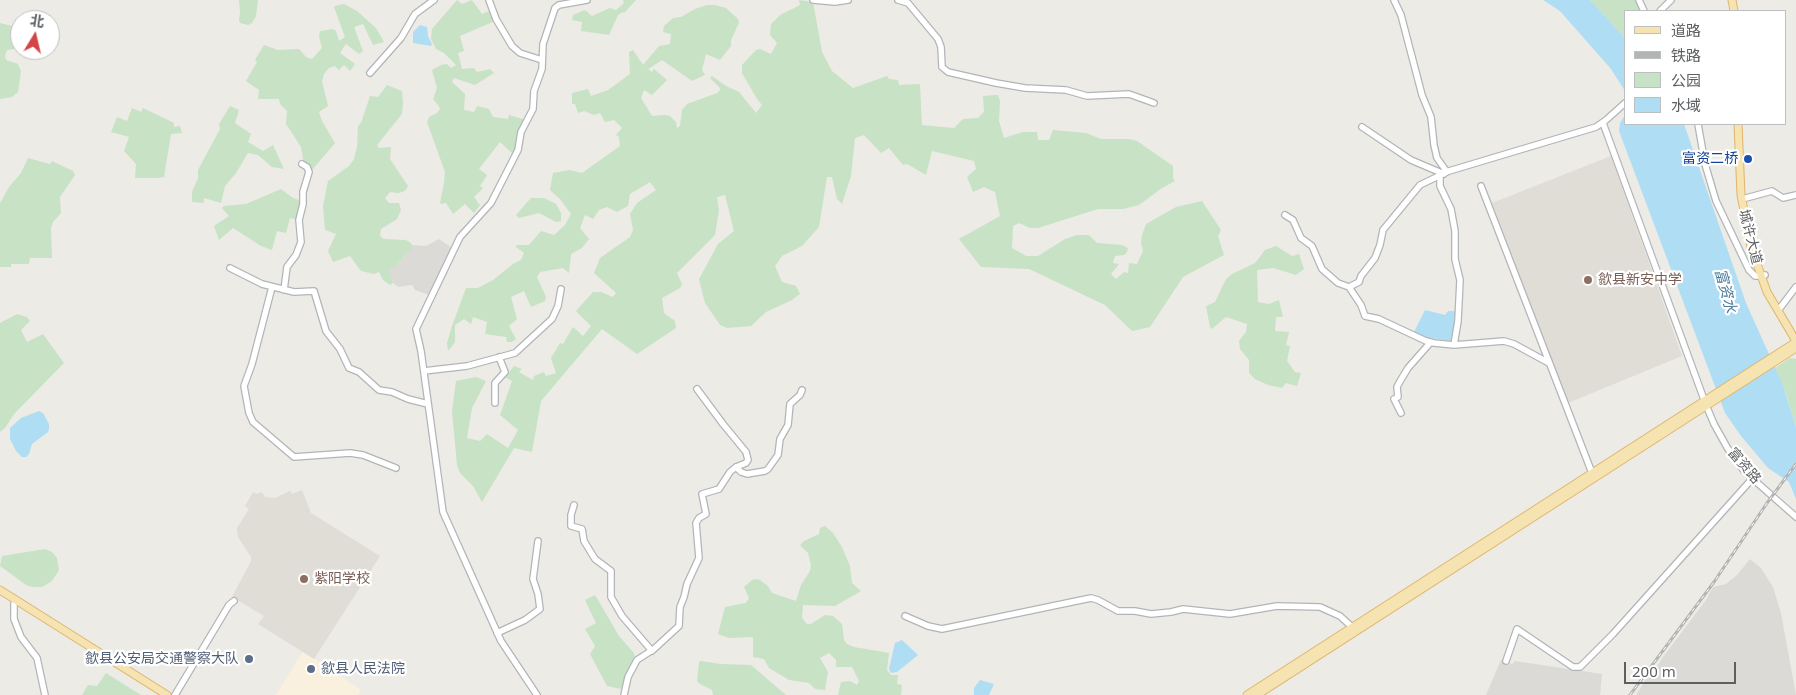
<!DOCTYPE html>
<html>
<head>
<meta charset="utf-8">
<style>
	body { margin:0 }
	#map { position:relative; width:1796px; height:695px; overflow:hidden; background:#edebe5; font-family:"Noto Sans","Noto Sans SC",sans-serif }
	canvas { display:block }
	.legend { position:absolute; left:1624px; top:10px; width:162px; height:115px; box-sizing:border-box; background:#fff; border:1px solid #bebfc1; margin:0; padding:6px 9px; list-style:none; font-size:15px; color:#5d6063 }
	.legend li { display:flex; align-items:center; gap:10px; height:25px }
	.legend b { width:25px; border:1px solid #bebfc1 }
	.north { position:absolute; left:10px; top:10px; width:50px; height:50px; box-sizing:border-box; background:#fff; border:1px solid #bebfc1; border-radius:50%; rotate:9deg; font-size:14px; font-weight:700; line-height:20px; text-align:center; color:#5d6063 }
	.north::after { content:''; display:block; margin:auto; width:18px; height:22px; background:#d44548; clip-path:polygon(50% 0,100% 100%,50% 72%,0 100%) }
	.scale { position:absolute; left:1624px; top:662px; width:112px; height:22px; box-sizing:border-box; border:2px solid #5d6063; border-top:0; padding-left:6px; font-size:15px; line-height:18px; white-space:nowrap; color:#5d6063; -webkit-text-stroke:4px #fff; paint-order:stroke }
</style>
</head>
<body>
<div id="map">
<canvas width="1796" height="695"></canvas>
<ul class="legend">
<li><b style="height:6px;background:#f5e3b2"></b>道路</li>
<li><b style="height:6px;background:#b3b4b4"></b>铁路</li>
<li><b style="height:14px;background:#c7e2c5"></b>公园</li>
<li><b style="height:14px;background:#aeddf4"></b>水域</li>
</ul>
<div class="north">北</div>
<div class="scale">200 m</div>
</div>
<script>
const ctx = document.querySelector('canvas').getContext('2d');
ctx.lineJoin = 'round';
function fillPath(path, color) {
  ctx.fillStyle = color;
  ctx.fill(path, 'evenodd');
}
function poly(rows) {
  const path = new Path2D();
  for (const r of rows) {
    path.moveTo(r[0], r[1]);
    for (let i = 2; i < r.length; i += 2) path.lineTo(r[i], r[i + 1]);
  }
  return path;
}
function strokePath(path, color, width, dash) {
  ctx.strokeStyle = color;
  ctx.lineWidth = width;
  ctx.lineCap = dash ? 'butt' : 'round';
  ctx.setLineDash(dash || []);
  ctx.stroke(path);
}
function write(font, color, halo, rows, align = 'center') {
  ctx.font = font + ' "Noto Sans","Noto Sans SC",sans-serif';
  ctx.lineWidth = 4.5;
  ctx.setLineDash([]);
  ctx.textBaseline = 'middle';
  ctx.strokeStyle = halo;
  ctx.fillStyle = color;
  for (const [text, x, y, turn = 0] of rows) {
    ctx.save();
    ctx.translate(x, y);
    ctx.rotate((+turn || 0) * Math.PI / 180);
    ctx.textAlign = isNaN(turn) ? turn : align;
    if (halo) ctx.strokeText(text, 0, 0);
    ctx.fillText(text, 0, 0);
    ctx.restore();
  }
}
const commercial = poly([
	[303,651,361,690,358,695,276,695]
]);
const industrial = poly([
	[439,239,452,248,429,295,415,290,412,285,398,287,393,283,389,270,396,266,406,255,412,245,426,246],
	[1750,559,1761,568,1773,587,1781,613,1796,695,1636,695,1649,674,1652,675,1663,657,1706,600,1713,587,1726,584,1737,575],
	[1501,660,1512,664,1515,661,1602,674,1600,695,1486,695]
]);
const education = poly([
	[1611,156,1682,356,1568,403,1492,203],
	[302,490,311,513,380,556,314,659,258,624,264,616,232,597,251,561,251,557,238,537,237,528,249,509,245,506,253,492,257,494,262,492,265,497,275,498,290,491,292,494]
]);
const green = poly([
	[239,0,258,0,256,16,252,23,248,25,240,23,239,20,240,12],
	[457,0,462,4,472,0,482,14,492,10,495,21,460,36,464,51,458,53,462,69,474,68,477,72,490,69,494,73,475,85,454,78,452,82,465,94,464,110,474,112,477,106,489,109,493,117,508,119,509,115,526,120,518,132,517,146,513,154,500,142,479,169,487,175,480,186,483,188,474,197,480,205,474,213,465,204,453,214,446,203,441,204,440,203,444,183,445,172,427,122,429,117,437,113,440,109,438,105,433,99,437,88,432,70,441,65,447,64,451,68,456,65,444,53,436,49,431,39,432,29],
	[623,0,636,0,624,13,623,12,618,15,609,35,581,31,582,22,572,20,573,15,585,10,592,16,610,8,616,10,624,3],
	[799,0,813,2,822,52,832,71,853,88,887,76,889,79,898,80,899,85,920,84,922,125,954,128,963,119,978,118,984,112,983,96,998,95,1000,101,999,121,1004,138,1023,132,1037,132,1038,140,1049,140,1053,130,1086,133,1101,139,1129,139,1137,141,1173,166,1173,178,1175,181,1162,188,1139,205,1123,209,1098,209,1038,228,1030,228,1019,223,1013,226,1012,248,1026,256,1038,256,1065,239,1077,235,1089,235,1097,243,1122,245,1128,248,1127,252,1124,255,1115,256,1113,263,1119,264,1111,274,1116,279,1124,272,1128,273,1129,263,1137,264,1143,251,1141,243,1142,235,1146,224,1176,207,1202,201,1221,230,1218,236,1224,255,1183,277,1150,327,1132,331,1105,305,1029,269,981,267,959,239,1000,216,995,192,984,187,973,192,967,177,976,169,974,161,932,151,926,175,907,164,903,165,889,148,881,153,864,135,855,138,851,176,842,204,837,199,832,177,827,177,819,227,802,246,782,256,775,266,782,282,796,286,800,294,792,300,766,312,751,326,727,328,720,325,705,303,699,279,718,244,734,231,725,195,717,197,719,210,715,235,677,273,682,284,680,288,662,298,664,313,675,321,676,328,637,354,602,329,541,401,532,452,514,448,482,502,473,486,460,473,457,465,452,411,456,381,476,377,486,381,472,408,467,438,480,441,487,434,508,448,518,430,500,415,512,381,505,377,514,366,522,369,519,372,533,380,534,376,544,372,546,376,556,373,551,358,560,343,563,344,573,327,583,336,591,326,576,311,593,292,601,292,613,297,616,293,594,273,600,258,630,237,633,230,630,214,637,203,656,190,650,182,630,194,628,206,617,212,607,207,599,210,593,219,585,215,580,228,589,239,582,248,571,254,569,273,563,268,540,272,537,277,546,297,545,301,531,307,524,291,511,297,517,319,509,326,516,339,512,342,507,342,506,337,485,334,487,322,473,317,471,324,464,319,455,325,455,342,448,351,447,343,452,326,466,288,478,288,493,280,513,264,521,260,524,253,516,247,516,245,529,245,541,231,554,235,565,225,571,214,560,199,550,190,553,173,569,170,582,173,620,146,619,137,616,135,622,128,614,120,605,122,600,113,594,115,584,111,578,113,575,104,572,104,572,93,588,89,591,96,608,90,630,74,629,52,633,50,643,65,659,46,670,44,671,34,663,32,664,26,673,18,681,17,695,9,707,5,715,5,726,8,738,19,739,23,731,40,731,46,720,60,706,54,702,70,705,75,692,81,662,60,648,69,652,72,654,69,667,80,652,95,644,90,641,98,652,116,664,115,670,116,676,122,677,128,680,126,682,110,687,104,717,93,720,90,720,88,710,78,712,76,726,86,739,92,756,113,762,105,757,99,742,73,742,65,756,50,760,49,771,54,777,43,770,35,771,24,780,15,800,5],
	[1590,0,1636,0,1641,11,1625,11,1625,38],
	[344,4,357,11,376,28,384,42,373,45,363,24,354,27,363,51,359,54,346,44,340,53,355,64,350,71,344,65,339,70,335,66,329,68,324,74,322,81,328,106,319,112,322,121,335,143,312,170,304,164,301,147,286,124,287,111,280,104,279,99,258,99,259,90,246,81,257,62,255,60,264,45,278,50,299,49,306,57,312,59,322,48,319,37,320,31,333,29,336,31,339,41,345,37,334,7,335,6],
	[0,23,20,28,20,48,7,50,5,56,6,60,18,64,21,71,18,92,12,97,0,99],
	[387,85,402,91,403,103,402,114,377,145,379,148,391,147,390,159,408,186,406,190,402,192,398,193,390,192,385,198,389,203,399,203,401,210,397,219,381,229,380,236,384,239,406,240,411,243,413,247,396,266,389,270,393,283,390,285,383,280,379,272,374,274,361,271,350,256,333,262,328,251,336,234,325,230,323,206,328,181,349,166,354,159,357,147,358,126,361,123,370,96,378,97],
	[230,106,239,110,235,123,251,134,248,142,263,151,273,145,284,169,272,167,258,155,248,153,236,173,225,186,221,203,204,198,204,203,192,202,192,192,198,178,198,170,220,129,219,124],
	[132,108,141,112,143,108,174,123,174,127,180,126,182,133,171,134,164,177,157,178,135,178,136,164,124,151,129,137,111,132,117,117,127,121],
	[28,158,50,164,52,161,73,171,75,175,60,197,61,213,53,222,51,228,52,258,30,258,29,264,11,264,11,267,0,267,0,203,9,187,21,173],
	[281,189,293,198,302,201,299,220,290,218,286,233,277,231,272,250,261,246,233,228,219,240,214,226,229,216,222,208,224,206,246,204],
	[531,198,544,198,556,204,561,213,561,221,556,222,539,213,519,218,516,215],
	[1276,246,1292,256,1299,254,1304,269,1296,275,1273,268,1257,270,1258,302,1269,304,1279,300,1283,317,1276,317,1275,331,1289,332,1286,345,1290,346,1287,361,1295,372,1301,373,1297,386,1286,383,1282,388,1268,385,1255,379,1249,373,1249,360,1240,349,1239,341,1246,332,1247,324,1226,317,1212,329,1210,327,1206,306,1215,302,1226,279,1232,274,1255,263,1265,250],
	[17,314,27,317,30,321,21,330,27,342,43,334,64,363,14,414,5,428,0,432,0,323],
	[1790,358,1796,359,1796,427,1786,394,1775,368],
	[825,526,833,533,842,547,850,566,852,583,861,591,835,606,803,605,802,618,807,624,811,624,825,615,833,616,842,624,844,640,847,644,854,647,889,653,887,670,891,675,898,675,897,684,902,685,901,695,838,695,841,682,850,681,857,685,859,681,852,667,836,667,836,660,829,653,820,658,828,672,825,690,815,689,809,683,789,680,769,668,764,659,753,657,753,637,729,638,718,634,725,607,746,603,749,598,744,587,752,580,756,579,760,580,768,586,772,593,796,601,801,585,810,571,811,565,808,553,800,545,804,541,819,534,820,528],
	[45,549,52,552,57,558,59,570,52,581,42,587,33,587,26,585,0,566,2,556],
	[595,595,619,636,634,653,635,659,631,663,621,689,607,686,590,654,595,646,585,629,596,623,585,600],
	[701,661,720,664,751,665,786,695,713,695,712,690,700,684,697,681,699,662],
	[106,673,141,695,82,695,88,685,97,686]
]);
const water = poly([
	[1543,0,1590,0,1625,38,1625,91,1611,69,1560,11],
	[420,25,427,27,428,36,432,44,431,46,413,43,413,32],
	[1625,115,1625,124,1684,124,1746,303,1782,383,1796,427,1796,499,1789,482,1768,468,1741,436,1725,413,1619,131,1620,123],
	[1425,310,1445,315,1448,311,1456,311,1457,313,1452,341,1431,338,1429,339,1414,332],
	[39,411,43,413,49,424,49,429,48,432,32,444,29,454,26,457,22,457,16,451,10,439,10,428,21,418],
	[902,640,918,655,897,672,891,673,889,669,895,643],
	[980,680,994,684,989,695,974,695,974,688]
]);
const minor = poly([
	[489,0,496,19,512,46,520,53,542,60],
	[813,0,835,2,848,0],
	[898,0,908,3,938,39,941,47,942,67,948,72,996,83,1025,88,1066,90,1087,96,1129,94,1154,103],
	[1394,0,1401,15,1422,95,1431,117,1434,145,1437,158,1447,172],
	[1639,0,1644,11],
	[1660,11,1671,0],
	[370,73,401,38,415,14,434,0],
	[1603,123,1706,405,1714,424,1728,449,1745,472,1796,517],
	[1698,124,1705,164,1716,201,1749,270,1755,276,1761,276,1765,275],
	[1362,127,1411,160,1444,174],
	[1440,176,1440,186,1451,209,1455,231,1455,259,1460,280,1458,321,1454,345],
	[1481,186,1592,473],
	[1746,198,1772,191,1783,198,1796,195],
	[1285,215,1293,220,1301,238,1312,246,1322,269,1338,283,1349,287,1361,305,1365,316,1379,319,1426,341,1434,343,1454,345,1504,341,1514,344,1549,363],
	[230,268,262,284,294,292,314,291,326,331,340,349,349,368,359,372,379,390,392,392,408,399,428,404],
	[272,287,252,364,244,386,249,413,253,422,294,457,350,453,363,455,396,468],
	[1349,287,1359,282,1361,276,1375,258,1380,245,1383,230,1420,185,1449,171,1596,127,1606,120,1625,103],
	[284,290,287,267,296,255,301,242,299,220,303,204,303,192,309,172,307,167,302,164],
	[1780,308,1796,287],
	[424,371,467,366,515,353,552,319,558,306,561,289],
	[495,403,495,383,505,372,499,357],
	[1401,413,1394,399,1398,397,1397,387,1399,383,1408,368,1430,343],
	[736,467,741,472,747,474,765,471,768,469,778,455,780,439,788,425,790,404,800,395,802,390],
	[574,505,571,515,571,526,582,529,584,541,595,559,611,571,611,597,622,616,652,651],
	[14,604,14,619,21,637,37,658,45,695],
	[905,616,928,626,942,629,1091,598,1098,600,1118,611,1135,611,1151,614,1171,612,1183,609,1230,614,1277,606,1320,607,1340,616,1353,628],
	[497,633,525,620,540,609,538,594,533,579,538,541],
	[1506,661,1517,629,1573,667,1580,667,1613,634,1752,479],
	[175,695,229,605,234,601],
	[537,695,501,641,443,512,421,351,416,329,460,237,491,203,518,150,521,132,533,109,534,91,542,69,543,44,555,8,559,5,587,0],
	[624,695,628,677,637,660,654,649,679,626,680,607,684,597,687,584,699,558,696,523,699,518,706,514,702,494,719,489,730,472,736,467,746,463,748,460,746,452,723,424,697,389]
]);
const major = poly([
	[1732,0,1734,11],
	[1738,124,1741,195,1751,247,1767,292,1796,341],
	[0,590,167,695],
	[1247,695,1796,342],
	[1257,695,1796,348]
]);
const rail = poly([
	[1630,695,1714,582,1767,503,1796,464]
]);
const markers = [
	[1748,159,5,"#1a4fb4"],
	[1588,280,5,"#8d6e63"],
	[304,579,5,"#8d6e63"],
	[249,659,5,"#5c6f8a"],
	[311,669,5,"#5c6f8a"]
];
const transitNames = [
	["富资二桥",1738,159]
];
const streetNames = [
	["城许大道",1750,237,76],
	["富资路",1744,466,49]
];
const educationNames = [
	["歙县新安中学",1598,280],
	["紫阳学校",314,579]
];
const serviceNames = [
	["歙县公安局交通警察大队",239,659],
	["歙县人民法院",321,669,"left"]
];
const waterNames = [
	["富资水",1725,291,75]
];
fillPath(commercial, '#faf0de');
fillPath(industrial, '#dcdad7');
fillPath(education, '#e0dcd6');
fillPath(green, '#c7e2c5');
fillPath(water, '#aeddf4');
strokePath(minor, '#b2b5b8', 8);
strokePath(major, '#e0b46b', 9);
strokePath(minor, '#fff', 5.5);
strokePath(major, '#f5e3b2', 7);
strokePath(rail, '#b3b4b4', 3);
strokePath(rail, '#fff', 1, [4]);
for (const [x, y, r, color] of markers) {
  const dot = new Path2D();
  dot.arc(x, y, r, 0, 2 * Math.PI);
  ctx.fillStyle = color;
  ctx.fill(dot);
  strokePath(dot, '#fff', 2);
}
write('14px', '#164399', '#fff', transitNames, 'right');
write('14px', '#5d6063', '#fff', streetNames);
write('14px', '#785e54', '#fff', educationNames, 'left');
write('14px', '#4e5e75', '#fff', serviceNames, 'right');
write('italic 15px', '#4a7a9c', '#fff', waterNames);
</script>
</body>
</html>
